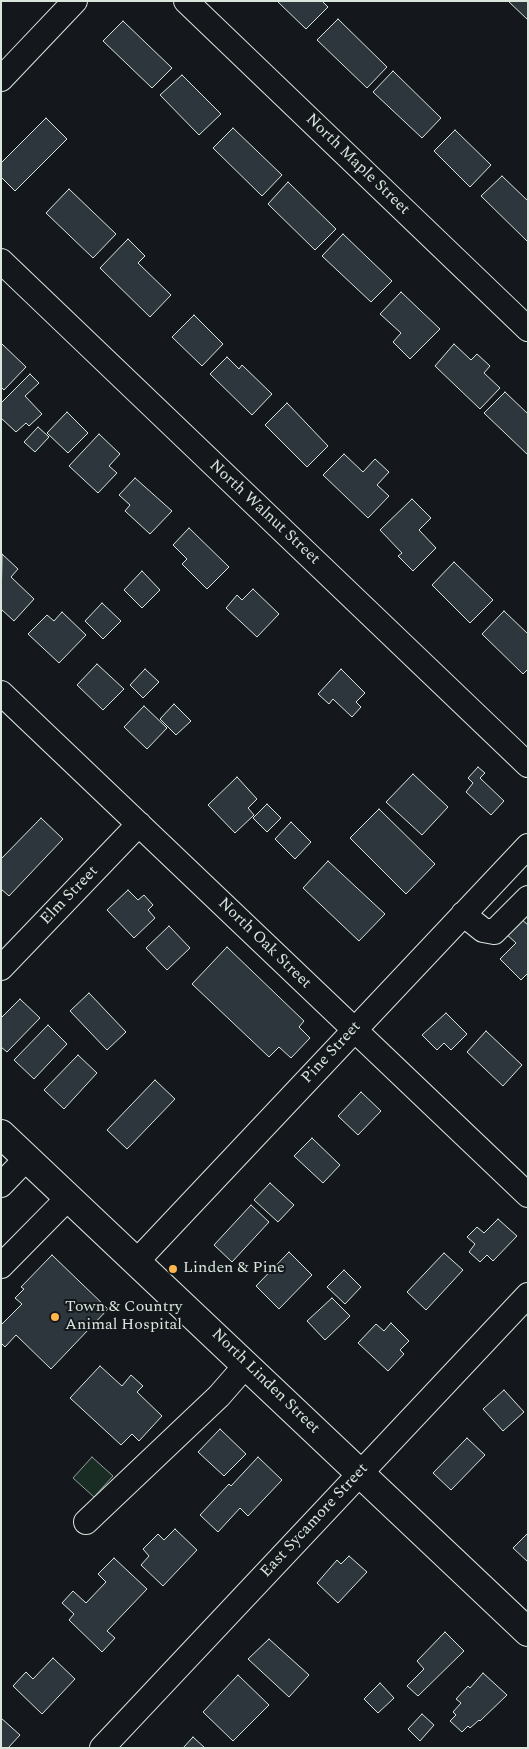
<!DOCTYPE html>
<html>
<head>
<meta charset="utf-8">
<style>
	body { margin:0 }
	#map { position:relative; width:529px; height:1749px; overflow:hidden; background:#14181c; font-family:Spectral,serif }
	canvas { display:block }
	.frame { position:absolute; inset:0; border:2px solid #d8e6dc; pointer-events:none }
</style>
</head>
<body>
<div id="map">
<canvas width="529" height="1749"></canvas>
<div class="frame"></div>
</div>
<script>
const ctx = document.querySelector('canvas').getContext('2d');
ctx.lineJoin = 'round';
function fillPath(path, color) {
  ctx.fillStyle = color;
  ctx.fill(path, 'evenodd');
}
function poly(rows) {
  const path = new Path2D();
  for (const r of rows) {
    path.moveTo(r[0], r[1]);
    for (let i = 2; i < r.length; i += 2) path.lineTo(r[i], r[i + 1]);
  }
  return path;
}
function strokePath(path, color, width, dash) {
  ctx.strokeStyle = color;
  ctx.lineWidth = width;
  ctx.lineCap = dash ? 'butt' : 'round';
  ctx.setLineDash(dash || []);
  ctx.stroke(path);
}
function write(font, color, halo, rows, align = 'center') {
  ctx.font = font + ' Spectral,serif';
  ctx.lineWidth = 4;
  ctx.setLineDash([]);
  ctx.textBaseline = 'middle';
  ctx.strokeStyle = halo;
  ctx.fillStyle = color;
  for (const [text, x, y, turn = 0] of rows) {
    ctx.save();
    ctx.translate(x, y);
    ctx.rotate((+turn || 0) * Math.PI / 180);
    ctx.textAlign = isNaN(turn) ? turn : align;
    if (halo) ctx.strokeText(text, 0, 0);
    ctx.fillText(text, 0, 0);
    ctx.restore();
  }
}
const green = poly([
	[92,1457,113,1476,94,1497,73,1478,92,1457]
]);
const building = poly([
	[277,1,324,1,323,2,328,7,306,29,277,1],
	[508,1,528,1,528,20,508,1],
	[338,19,387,67,367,88,317,40,338,19],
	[123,21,172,68,152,88,103,41,123,21],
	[393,71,441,118,422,138,373,92,393,71],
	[182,75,221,114,199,135,160,95,182,75],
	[46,118,67,139,15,191,1,177,1,163,46,118],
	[233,128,282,175,262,196,213,148,233,128],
	[455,130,491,165,470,187,434,151,455,130],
	[502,176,528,201,528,242,481,196,502,176],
	[288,182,336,229,315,250,268,204,288,182],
	[69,189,116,234,93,258,46,213,69,189],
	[343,234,392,281,371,302,322,256,343,234],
	[128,239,145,256,138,263,171,295,150,317,100,268,128,239],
	[401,292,440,329,410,359,393,342,401,333,380,314,401,292],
	[194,315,223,344,202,366,172,337,194,315],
	[1,343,26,367,4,390,1,387,1,343],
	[454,344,471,360,477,354,490,366,484,373,500,388,480,409,435,366,454,344],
	[227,357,239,369,242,365,272,394,252,415,210,374,227,357],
	[30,374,39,383,25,396,42,414,29,426,26,423,16,432,1,418,1,403,30,374],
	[505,392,528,414,528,455,484,413,505,392],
	[287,403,328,446,307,467,265,425,287,403],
	[67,412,88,433,68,453,47,433,67,412],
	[38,427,49,437,35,452,24,442,38,427],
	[99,434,120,454,109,466,117,473,98,493,69,466,99,434],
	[344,454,363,472,375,459,389,472,377,485,389,496,368,518,323,475,344,454],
	[135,478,172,511,150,534,125,511,130,505,119,495,135,478],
	[412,499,431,518,419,530,436,548,413,571,398,556,402,553,380,530,412,499],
	[189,528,229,567,207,589,182,564,187,559,173,545,189,528],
	[2,554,18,569,11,577,34,599,14,621,1,609,2,554],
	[454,562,493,600,470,623,432,585,454,562],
	[142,571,160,590,142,608,124,590,142,571],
	[253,589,279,614,257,637,226,608,237,595,242,600,253,589],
	[102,603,121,621,103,639,85,621,102,603],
	[504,611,528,634,528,669,523,674,482,634,504,611],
	[62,612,86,635,59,663,28,634,47,615,54,621,62,612],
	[97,664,124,689,103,710,77,685,97,664],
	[145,669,159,682,143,698,130,685,145,669],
	[341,669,365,693,356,702,361,707,352,717,333,699,329,704,318,694,341,669],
	[174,704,191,721,176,735,160,719,174,704],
	[144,706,167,728,147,749,124,727,144,706],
	[478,767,485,773,480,778,504,801,491,815,466,792,473,783,468,778,478,767],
	[413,774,448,807,422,835,386,802,413,774],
	[237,777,257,799,248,808,254,815,235,833,208,805,237,777],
	[267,804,281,818,267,832,253,818,267,804],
	[379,809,435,864,406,894,350,838,379,809],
	[41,818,63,839,9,896,1,889,1,859,41,818],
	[291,822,311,842,295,859,275,839,291,822],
	[328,861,385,914,359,941,303,888,328,861],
	[128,890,138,900,144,895,153,905,148,910,155,918,134,938,107,910,128,890],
	[518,916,528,925,528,973,521,980,500,959,516,943,504,932,518,916],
	[169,926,190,948,167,970,146,948,169,926],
	[227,947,304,1021,299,1027,310,1038,291,1058,279,1047,269,1057,192,984,227,947],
	[89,993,126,1032,107,1050,70,1011,89,993],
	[20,999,40,1018,7,1052,1,1047,1,1018,20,999],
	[446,1013,467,1034,451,1050,444,1043,437,1050,422,1035,446,1013],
	[48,1025,67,1044,34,1079,14,1060,48,1025],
	[486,1031,522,1065,503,1086,467,1052,486,1031],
	[78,1055,97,1073,64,1109,44,1090,78,1055],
	[155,1080,175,1099,127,1149,107,1130,155,1080],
	[361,1092,381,1111,358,1135,338,1116,361,1092],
	[312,1138,340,1165,323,1183,294,1156,312,1138],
	[270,1183,294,1205,278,1222,254,1200,270,1183],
	[251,1205,269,1222,232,1262,214,1245,251,1205],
	[498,1219,517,1236,493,1261,487,1255,480,1262,469,1252,475,1244,467,1237,477,1227,484,1233,498,1219],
	[289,1252,312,1275,279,1309,256,1286,289,1252],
	[444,1253,463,1270,426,1310,407,1292,444,1253],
	[52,1255,108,1309,51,1369,16,1335,5,1347,1,1343,1,1325,22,1304,15,1298,24,1289,21,1287,52,1255],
	[344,1270,361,1287,345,1304,327,1287,344,1270],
	[332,1298,350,1316,325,1340,307,1321,332,1298],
	[391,1323,409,1341,400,1350,404,1354,388,1371,358,1343,376,1324,384,1331,391,1323],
	[100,1366,122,1386,131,1375,143,1386,137,1392,162,1416,139,1441,132,1434,121,1445,70,1398,100,1366],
	[504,1390,524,1412,503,1431,483,1409,504,1390],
	[220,1429,246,1454,224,1476,198,1452,220,1429],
	[467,1438,485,1455,451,1490,433,1473,467,1438],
	[258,1457,282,1480,248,1516,240,1508,218,1532,200,1515,229,1484,231,1486,258,1457],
	[175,1529,197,1550,163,1586,141,1565,149,1556,143,1549,158,1534,164,1540,175,1529],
	[528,1533,528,1562,513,1548,528,1533],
	[349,1556,367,1572,338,1603,317,1583,337,1560,341,1564,349,1556],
	[114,1558,147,1589,107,1631,115,1638,102,1652,69,1620,74,1614,62,1603,73,1591,86,1603,106,1582,98,1574,114,1558],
	[445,1632,464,1651,418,1696,407,1686,424,1669,417,1661,445,1632],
	[269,1639,309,1675,289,1697,248,1659,269,1639],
	[53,1658,75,1679,42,1714,13,1686,26,1672,33,1679,53,1658],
	[483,1673,507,1695,480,1721,479,1720,470,1728,468,1726,462,1732,450,1721,456,1715,453,1712,461,1703,456,1699,468,1686,470,1688,483,1673],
	[238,1675,269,1705,233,1741,203,1712,238,1675],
	[380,1683,394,1698,378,1713,364,1699,380,1683],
	[422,1714,434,1725,420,1741,408,1729,422,1714],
	[1,1718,20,1735,8,1748,1,1748,1,1718],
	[193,1737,205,1748,183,1748,193,1737]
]);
const minor = poly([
	[186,1,528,329],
	[1,79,75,1],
	[1,261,528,765],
	[1,693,528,1195],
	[463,914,483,930,494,932,528,898],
	[1,968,139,824],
	[1,1185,27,1158],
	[137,1261,528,846],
	[1,1266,69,1197],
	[86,1522,219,1396,246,1365],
	[102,1748,528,1295]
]);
const major = poly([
	[1,1134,528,1632]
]);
const markers = [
	[173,1269,5,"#ffb74d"],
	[55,1317,5,"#ffb74d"]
];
const streetNames = [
	["North Maple Street",357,165,44],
	["North Walnut Street",264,513,43],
	["Elm Street",70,896,-46],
	["North Oak Street",264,944,44],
	["Pine Street",332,1053,-47],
	["North Linden Street",265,1382,44],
	["East Sycamore Street",315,1521,-47]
];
const poiNames = [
	["Linden & Pine",183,1269],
	["Town & Country",65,1308],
	["Animal Hospital",65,1326]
];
fillPath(green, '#1a2d24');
strokePath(green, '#939e99', 1);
fillPath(building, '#2c363c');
strokePath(building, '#d8e6dc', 1);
strokePath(minor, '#d8e6dc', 26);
strokePath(major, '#d8e6dc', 30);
strokePath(minor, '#14181c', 24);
strokePath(major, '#14181c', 28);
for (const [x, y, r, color] of markers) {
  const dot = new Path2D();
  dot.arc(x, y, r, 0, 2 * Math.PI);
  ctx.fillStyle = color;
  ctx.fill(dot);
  strokePath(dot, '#14181c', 2);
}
write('16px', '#d8e6dc', '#14181c', streetNames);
write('16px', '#d8e6dc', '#14181c', poiNames, 'left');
</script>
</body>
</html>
